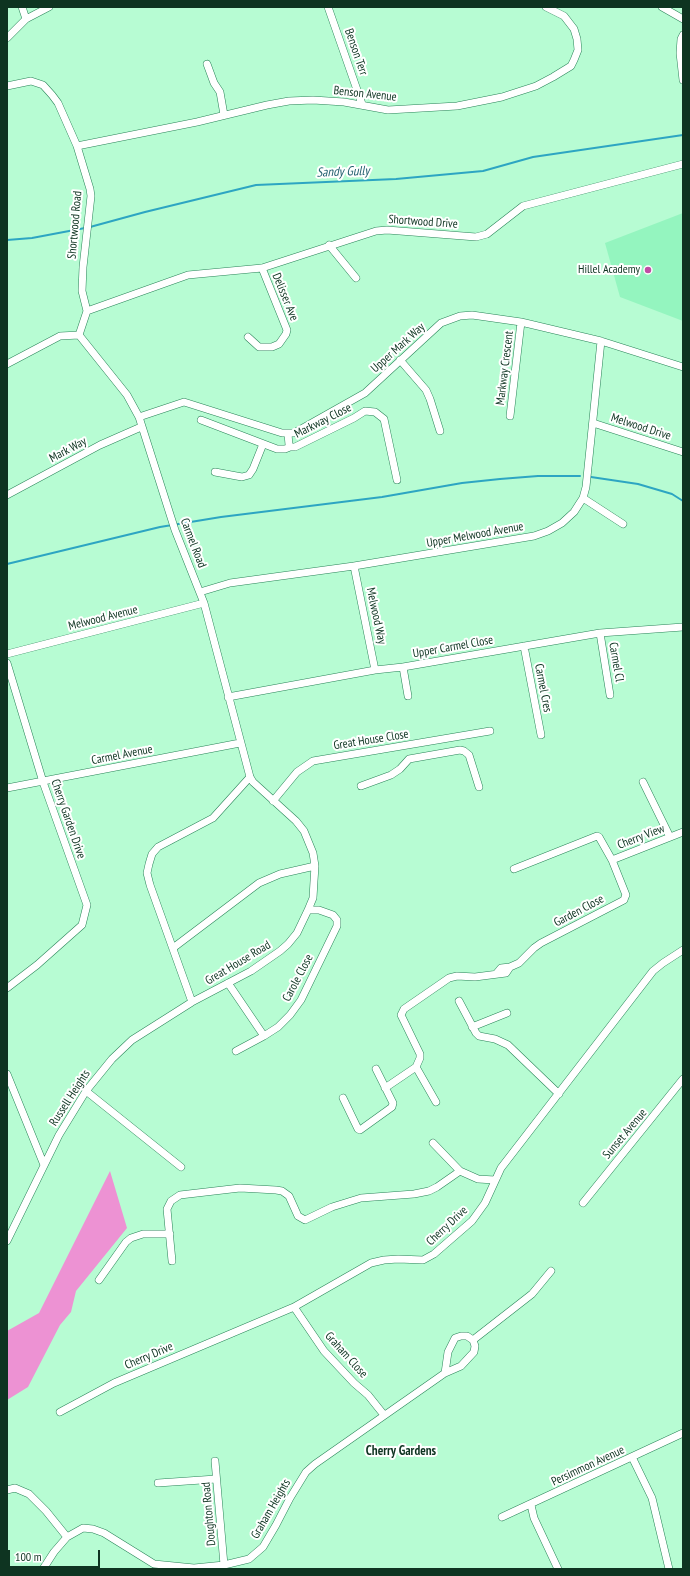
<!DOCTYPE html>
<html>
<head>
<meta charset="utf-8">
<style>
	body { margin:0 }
	#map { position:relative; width:690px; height:1576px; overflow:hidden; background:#b7fcd3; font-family:"PT Sans Narrow",sans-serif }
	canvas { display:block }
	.frame { position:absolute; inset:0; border:8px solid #0e3421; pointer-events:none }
	.scale { position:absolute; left:8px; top:1550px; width:92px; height:18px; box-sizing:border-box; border:2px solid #0e3421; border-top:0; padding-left:5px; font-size:12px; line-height:14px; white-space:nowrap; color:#0e3421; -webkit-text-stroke:3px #fff; paint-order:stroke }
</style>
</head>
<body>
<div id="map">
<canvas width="690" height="1576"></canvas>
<div class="frame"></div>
<div class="scale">100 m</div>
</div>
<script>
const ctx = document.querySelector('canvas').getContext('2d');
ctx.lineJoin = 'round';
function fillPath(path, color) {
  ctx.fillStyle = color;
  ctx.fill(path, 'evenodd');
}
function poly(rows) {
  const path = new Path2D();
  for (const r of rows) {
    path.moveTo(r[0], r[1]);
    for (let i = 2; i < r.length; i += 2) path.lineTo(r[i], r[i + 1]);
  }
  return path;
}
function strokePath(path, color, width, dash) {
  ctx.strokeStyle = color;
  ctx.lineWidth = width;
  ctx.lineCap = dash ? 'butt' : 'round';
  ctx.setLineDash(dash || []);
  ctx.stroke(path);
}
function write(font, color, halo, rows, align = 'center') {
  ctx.font = font + ' "PT Sans Narrow",sans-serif';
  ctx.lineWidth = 4;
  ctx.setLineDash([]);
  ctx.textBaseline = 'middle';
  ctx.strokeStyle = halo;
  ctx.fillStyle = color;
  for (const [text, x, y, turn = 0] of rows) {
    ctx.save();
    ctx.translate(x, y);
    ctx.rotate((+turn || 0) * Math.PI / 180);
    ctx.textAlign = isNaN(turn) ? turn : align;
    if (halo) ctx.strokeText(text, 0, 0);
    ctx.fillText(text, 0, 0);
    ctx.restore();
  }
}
const built = poly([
	[683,213,683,321,620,297,605,243]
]);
const forest = poly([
	[110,1171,127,1228,76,1291,71,1312,60,1325,28,1387,7,1400,7,1331,39,1313]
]);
const stream = poly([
	[90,227,145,212,256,185,396,179,483,171,533,157,683,135],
	[7,240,32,238,85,228],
	[591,477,638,484,672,494,683,501],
	[7,564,160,527,221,517,382,497,462,483,500,479,538,476,580,476]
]);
const street = poly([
	[22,7,26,19],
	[328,7,362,104],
	[662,7,683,19],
	[683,35,681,39,680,53,683,80],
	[7,38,26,19,49,7],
	[207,64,214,83,220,92,224,115],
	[7,86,31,81,43,85,52,95,58,103,77,146,90,189,91,196,83,267,82,291,87,311,79,335,60,336,7,364],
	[77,146,197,122,267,105,289,101,313,100,344,102,388,110,457,106,502,97,536,86,553,77,571,66,574,60,578,50,577,39,574,29,564,16,546,7],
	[329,245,356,278],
	[87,311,188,275,262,268,376,231,387,230,476,237,487,234,523,206,683,164],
	[248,337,259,347,272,347,279,344,286,334,287,330,262,268],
	[400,360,426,390,430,399,440,431],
	[510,416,521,322],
	[139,417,184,402,282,433,294,433,365,393,441,323,460,316,472,315,521,322,601,341,683,367],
	[201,420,277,449,285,449,290,447],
	[593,423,683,452],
	[288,434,289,445,290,447,295,447,354,418,365,411,375,412,384,419,397,480],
	[215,472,242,477,249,475,253,469,263,444],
	[7,495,100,445,141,427],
	[583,498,623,524],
	[354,566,375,670],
	[200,592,230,583,354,566,534,536,548,531,562,523,574,512,583,498,586,487,601,341],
	[600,633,610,695],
	[524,646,541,735],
	[7,654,204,603],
	[7,663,43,782,87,905,82,925,37,965,7,988],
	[403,667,408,696],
	[228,697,375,670,403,667,600,633,683,627],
	[643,782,670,837],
	[361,786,391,775,400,769,409,759,460,750,464,751,469,755,479,787],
	[7,788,240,743],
	[273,801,297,772,313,761,490,731],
	[612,860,683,832],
	[173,948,259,883,280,874,315,866],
	[496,974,501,968,510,967,519,963,534,948,541,943,624,900,625,897,626,895,612,860,599,837,597,836,514,869],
	[228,983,264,1036],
	[459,1001,476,1033,479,1036,495,1039,508,1045,559,1094],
	[192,1002,150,885,147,873,149,864,152,854,158,847,213,818,250,777],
	[472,1027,507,1013],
	[236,1051,264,1036,278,1027,290,1015,301,1000,337,926,337,920,333,915,319,910,308,910],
	[416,1067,436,1102],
	[7,1074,44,1165],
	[385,1088,416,1067,420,1058,420,1054,401,1015,404,1009,449,978,457,976,475,977,506,973,510,967],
	[86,1091,181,1167],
	[343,1098,358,1129,360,1130,392,1107,393,1103,376,1069],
	[433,1143,460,1171,478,1179,495,1180],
	[583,1203,683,1079],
	[7,1241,59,1135,86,1091,112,1059,132,1040,192,1002,251,971,280,951,288,944,297,933,308,910,313,898,314,881,315,866,313,853,304,831,296,821,253,782,250,777,204,603,175,530,139,417,127,395,79,335],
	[172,1261,167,1209,171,1201,180,1195,240,1188,276,1190,282,1191,289,1196,298,1216,305,1220,332,1207,361,1198,414,1194,429,1191,437,1187,460,1171],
	[99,1280,126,1242,131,1238,143,1234,170,1234],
	[294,1307,324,1351,354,1383,368,1395,384,1415],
	[473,1340,532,1294,551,1271],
	[60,1412,114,1383,294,1307,371,1263,384,1260,398,1259,423,1260,434,1254,472,1221,485,1203,501,1168,653,971,663,963,683,950],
	[632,1457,652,1498,669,1569],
	[215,1461,224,1565],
	[158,1483,216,1479],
	[7,1490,15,1488,29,1494,46,1511,67,1537],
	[531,1505,534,1518,558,1569],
	[502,1517,683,1433],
	[43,1569,54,1552,67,1537,83,1528,93,1529,104,1533,154,1564,194,1568,224,1565,249,1559,263,1547,276,1525,290,1498,306,1472,315,1464,445,1373,461,1366,474,1352,475,1346,473,1340,467,1336,461,1336,455,1338,448,1352,445,1373]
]);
const markers = [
	[648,270,4,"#c04ca4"]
];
const streetNames = [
	["Benson Terr",356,52,71],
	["Benson Avenue",365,94,6],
	["Shortwood Drive",423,222,4],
	["Shortwood Road",75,225,-85],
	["Delisser Ave",285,297,68],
	["Upper Mark Way",398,348,-42],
	["Markway Crescent",505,368,-83],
	["Markway Close",323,421,-27],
	["Melwood Drive",641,427,18],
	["Mark Way",68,450,-28],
	["Upper Melwood Avenue",475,535,-10],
	["Carmel Road",193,543,69],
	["Melwood Way",376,616,78],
	["Melwood Avenue",103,618,-14],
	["Upper Carmel Close",453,647,-10],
	["Carmel Cl",616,662,80],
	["Carmel Cres",543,688,79],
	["Great House Close",371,740,-9],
	["Carmel Avenue",122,755,-11],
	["Cherry Garden Drive",68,819,71],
	["Cherry View",641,837,-21],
	["Garden Close",579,911,-28],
	["Great House Road",238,963,-31],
	["Carole Close",298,978,-62],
	["Russell Heights",70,1098,-57],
	["Sunset Avenue",625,1134,-50],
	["Cherry Drive",447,1226,-43],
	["Graham Close",346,1355,48],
	["Cherry Drive",149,1356,-23],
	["Persimmon Avenue",588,1466,-25],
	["Graham Heights",271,1509,-60],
	["Doughton Road",209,1514,-95]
];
const poiNames = [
	["Hillel Academy",640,270]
];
const waterNames = [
	["Sandy Gully",343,172,-2]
];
const neighbourhoodNames = [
	["Cherry Gardens",401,1451]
];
fillPath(built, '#94f5bf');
fillPath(forest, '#ed92d3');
strokePath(stream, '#2da5c2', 2);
strokePath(street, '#298458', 8);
strokePath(street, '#fff', 7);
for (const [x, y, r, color] of markers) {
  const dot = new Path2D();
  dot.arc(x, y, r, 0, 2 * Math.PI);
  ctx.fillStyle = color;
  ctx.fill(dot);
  strokePath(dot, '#fff', 1.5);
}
write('12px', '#0e3421', '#fff', streetNames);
write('12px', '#0e3421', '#fff', poiNames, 'right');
write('italic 13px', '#236070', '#fff', waterNames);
write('bold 13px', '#0e3421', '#fff', neighbourhoodNames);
</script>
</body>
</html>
